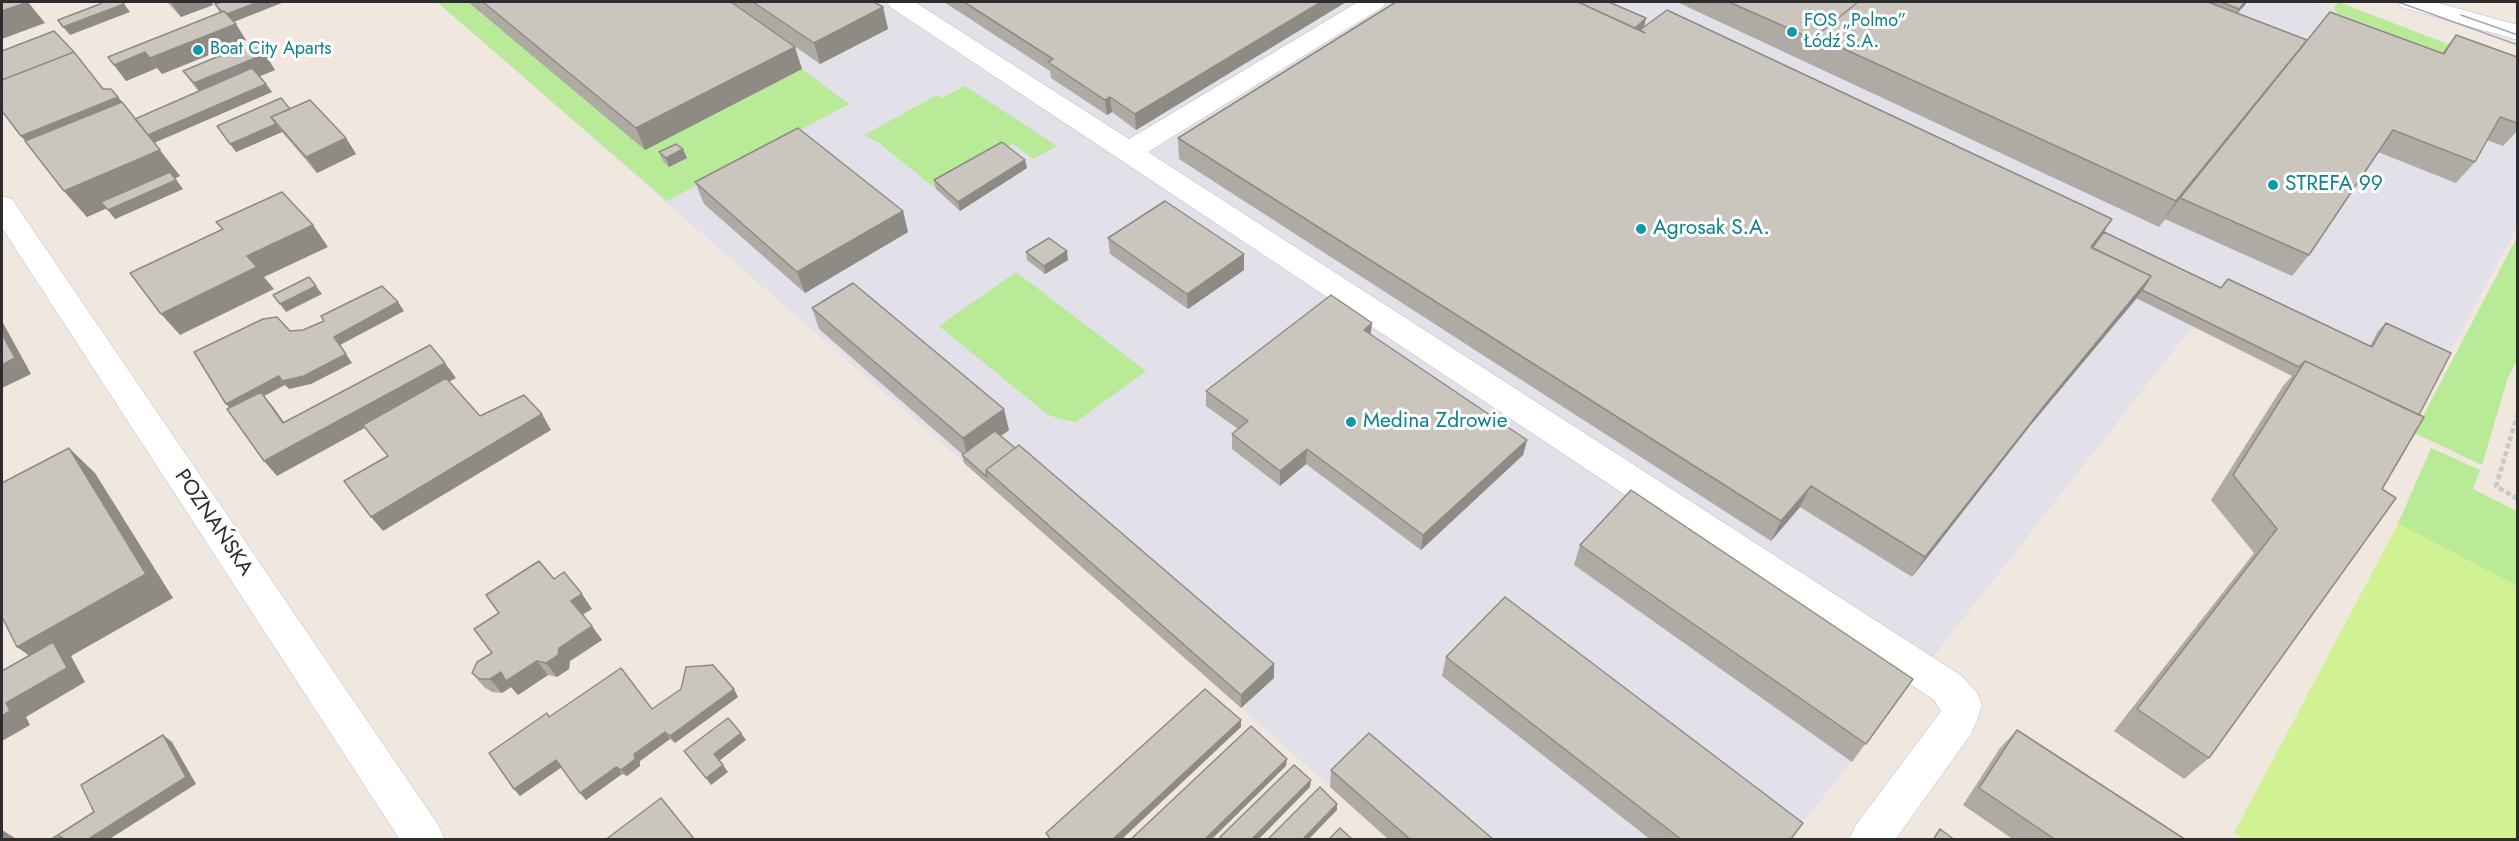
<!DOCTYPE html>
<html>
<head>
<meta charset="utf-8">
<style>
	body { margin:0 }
	#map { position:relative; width:2519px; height:841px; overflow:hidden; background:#f0e7df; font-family:Jost,sans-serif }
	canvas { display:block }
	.frame { position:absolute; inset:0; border:3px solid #2d2d2d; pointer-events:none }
</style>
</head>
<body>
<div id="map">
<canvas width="2519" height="841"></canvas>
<div class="frame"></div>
</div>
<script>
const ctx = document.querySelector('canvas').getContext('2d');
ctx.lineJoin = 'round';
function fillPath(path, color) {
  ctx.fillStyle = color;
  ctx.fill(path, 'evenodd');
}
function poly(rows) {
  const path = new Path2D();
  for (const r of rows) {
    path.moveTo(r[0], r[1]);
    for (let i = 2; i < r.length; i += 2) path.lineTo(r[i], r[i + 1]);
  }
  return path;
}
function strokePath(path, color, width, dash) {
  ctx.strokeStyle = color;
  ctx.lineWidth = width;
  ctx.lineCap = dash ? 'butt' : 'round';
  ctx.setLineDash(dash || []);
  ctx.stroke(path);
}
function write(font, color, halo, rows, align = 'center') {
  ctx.font = font + ' Jost,sans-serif';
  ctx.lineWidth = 6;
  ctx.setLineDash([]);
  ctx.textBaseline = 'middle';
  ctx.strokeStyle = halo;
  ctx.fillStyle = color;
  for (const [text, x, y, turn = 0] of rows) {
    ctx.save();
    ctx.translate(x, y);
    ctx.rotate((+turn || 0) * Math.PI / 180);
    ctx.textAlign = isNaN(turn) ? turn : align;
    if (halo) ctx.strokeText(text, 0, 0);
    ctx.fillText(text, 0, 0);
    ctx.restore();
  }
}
const industrial = poly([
	[437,2,2313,2,2517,82,2517,227,2406,432,2193,326,1790,839,1389,839,1049,537]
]);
const green = poly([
	[437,2,468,2,645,149,802,69,849,104,667,201],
	[2339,2,2517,71,2517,82,2337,13,2334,7],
	[965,86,1057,146,1033,159,1013,144,936,189,878,142,864,135,937,95,942,98],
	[2517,237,2517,361,2508,377,2482,465,2414,433],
	[1016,272,1146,371,1076,422,1060,419,1047,414,939,326],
	[2431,448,2480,470,2473,489,2517,511,2517,586,2398,524]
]);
const pitch = poly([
	[2398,524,2517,586,2517,839,2244,839,2234,833]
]);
const path = poly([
	[2518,413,2496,486,2518,499]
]);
const minor = poly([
	[887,2,915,2,1129,139,1358,2,1386,2,1383,7,1148,152,1962,676,1977,693,1982,705,1977,721,1971,734,1895,840,1849,840,1855,826,1941,711,1934,700,890,7,887,2],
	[2398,2,2435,2,2518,25,2518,40,2401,7,2398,2],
	[2,196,12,199,439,826,445,840,400,840,2,228,2,196]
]);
const tram = poly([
	[2398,2,2518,45],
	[2461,15,2518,35]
]);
const wall = poly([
	[167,2,211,2,213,5,181,17],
	[221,2,284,2,233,22,246,40,162,74,157,68,126,81,108,57,220,13,215,4],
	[468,2,874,2,883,7,888,29,820,64,780,36,802,69,645,150],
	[944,2,1346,2,1136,130,1112,112,1107,115,1051,78,1050,71],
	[1677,2,2247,2,2237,13,2307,40,2441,54,2456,35,2517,57,2517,132,2517,131,2503,146,2487,140,2475,162,2456,183,2378,152,2309,255,2292,276,2165,219,2167,216,2159,227],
	[1646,18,1644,27,2112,219,2104,232,2221,288,2370,346,2378,331,2386,323,2209,758,2184,779,2114,731,2254,553,2211,500,2283,386,2292,376,2136,298,2029,427,1912,577,1800,507,1771,541,1179,159,1178,138],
	[265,54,275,70,260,76,272,92,148,136,180,176,175,178,183,189,115,219,106,208,87,217,64,191,2,111,103,89,118,97,135,119,198,91,183,71],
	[290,109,346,138,356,154,317,173,282,132,236,152,217,126],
	[659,152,687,158,669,167,663,161],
	[1025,160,1027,168,960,211,936,189,934,180],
	[695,182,903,211,908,232,805,293,704,204],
	[1108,238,1244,254,1244,270,1188,309,1110,254],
	[1026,252,1068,260,1045,274,1027,260],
	[812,308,1009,430,1001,436,1274,664,1274,678,1241,708,964,463,962,455,962,454,819,329],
	[1371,335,1527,440,1523,455,1421,550,1306,464,1280,486,1232,449,1232,434,1238,429,1206,406,1206,391],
	[1580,545,1913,679,1852,762,1574,565],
	[554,579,592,609,583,614,602,640,570,661,569,669,557,677,548,675,518,695,511,687,502,693,492,692,484,687,472,673,492,653],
	[1446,657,1803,823,1790,840,1651,840,1442,676],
	[738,697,675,743,670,739,640,761,640,766,627,776,622,774,586,800,561,767,520,796,514,789,550,716,652,709],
	[2017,730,2186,840,2014,840,1963,805,2000,748],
	[1331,770,1494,840,1389,840,1330,787]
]);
const shadedWall = poly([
	[28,2,45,23,2,39,2,11],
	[171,2,211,2,213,5,181,17],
	[258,2,284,2,231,23,225,14],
	[1321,2,1346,2,1136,130,1135,114],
	[2245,2,2247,2,2245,5,2234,17,2239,9],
	[124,4,130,12,70,35,63,27],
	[883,7,888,29,820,64,814,43],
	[1646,18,1644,27,1630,39,1632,31],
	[236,24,246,40,162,74,150,58],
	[2307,40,2180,198,2167,216,2159,227,2176,201],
	[795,47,802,69,645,150,636,128],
	[145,52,157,68,126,81,114,65],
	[265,54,275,70,205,99,194,83],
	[266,84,272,92,154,143,148,135],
	[118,97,142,127,47,166,21,136],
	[1110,97,1112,112,1107,115,1105,100],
	[276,124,282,132,236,152,230,144],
	[346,138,356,154,317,173,306,157],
	[683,149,687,158,669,167,666,158],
	[160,150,180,176,87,217,64,191],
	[1025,160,1027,168,960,211,958,202],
	[176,180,183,189,115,219,108,210],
	[903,211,908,232,805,293,797,272],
	[2112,219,2099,240,2083,260,2091,247],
	[313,225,328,247,264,277,274,289,180,335,161,314,247,256],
	[1067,251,1068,260,1045,274,1044,266],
	[1244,254,1244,270,1188,309,1187,294],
	[2151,276,2137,298,2029,427,1912,577,1925,557,2044,406],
	[316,286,322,294,286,312,280,304],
	[398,302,404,311,340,345,352,363,311,384,289,389,285,385,264,396,274,408,296,439,233,412,226,404,334,337],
	[2,321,31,374,2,388],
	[1372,323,1370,339,1364,330],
	[445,363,456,378,277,476,264,461],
	[1004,409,1009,430,968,459,963,438],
	[542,414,551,430,383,531,371,517],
	[1527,440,1523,455,1421,550,1423,535],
	[69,448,95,473,173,598,71,656,85,682,26,717,30,725,2,741,2,716,6,703,48,669,17,647],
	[1307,449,1306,464,1280,486,1280,471],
	[1811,486,1800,507,1771,541,1781,521],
	[582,594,592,609,582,615,571,601],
	[592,626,602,640,570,661,569,669,557,677,546,663,559,648],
	[537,661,548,675,518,695,511,687,502,693,490,679,501,672],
	[1274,664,1274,678,1241,708,1241,695],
	[734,689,738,697,675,743,670,736],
	[1241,720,1241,727,1121,840,1112,840],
	[665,732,670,739,640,761,640,766,627,776,621,770,634,754],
	[741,733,746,740,719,761,714,754],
	[163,735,172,742,196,784,108,840,87,840],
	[1287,759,1286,766,1211,840,1204,840],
	[556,760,562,767,520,796,514,789],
	[723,765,728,772,711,785,706,778],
	[616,767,622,774,586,800,580,793],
	[1311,780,1310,787,1258,840,1251,840],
	[1337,804,1337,810,1308,840,1302,840],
	[2,830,18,840,5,840,2,832]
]);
const building = poly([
	[2,2,28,2,2,11,2,2],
	[102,2,122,2,124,4,63,27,58,20,100,4,102,2],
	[221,2,258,2,227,14,224,11,222,12,215,4,221,2],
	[483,2,731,2,795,47,636,128,483,2],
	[753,2,874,2,883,7,814,43,753,2],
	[964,2,1321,2,1135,114,1110,97,1105,100,1048,62,1053,59,964,2],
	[1396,2,1578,2,1645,33,1640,30,1667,10,2112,219,2091,247,2151,276,2044,406,1925,557,1811,486,1781,521,1178,138,1396,2],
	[1578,2,1609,2,1646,18,1635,28,1578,2],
	[1729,2,1858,2,1816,36,1815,40,1729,2],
	[1858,2,2208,2,2307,40,2176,201,1816,36,1858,2],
	[2221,2,2245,2,2239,9,2221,2],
	[224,11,236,24,150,58,145,52,114,65,108,57,224,11],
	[2330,12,2444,54,2456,35,2517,57,2517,123,2500,117,2475,162,2393,130,2309,255,2180,198,2330,12],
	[54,31,74,52,2,80,2,51,54,31],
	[253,42,265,54,194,83,183,71,253,42],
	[74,52,103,89,111,89,118,97,21,136,2,111,2,80,74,52],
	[252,68,266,84,148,135,135,119,252,68],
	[281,98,290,109,271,117,276,124,230,144,217,126,281,98],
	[310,100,346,138,306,157,271,117,310,100],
	[122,102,160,150,64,191,25,141,122,102],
	[798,128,903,211,797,272,695,182,798,128],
	[1002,142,1025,160,958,202,934,180,1002,142],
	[676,144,683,149,666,158,659,152,676,144],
	[170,172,176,180,108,210,101,202,170,172],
	[282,192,313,225,247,256,257,267,161,314,130,273,223,229,216,222,282,192],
	[1165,201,1244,254,1187,294,1108,238,1165,201],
	[2104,232,2221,288,2228,279,2372,347,2386,323,2451,353,2419,415,2305,361,2299,367,2142,290,2151,276,2092,248,2104,232],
	[1049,238,1067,251,1044,266,1026,252,1049,238],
	[309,277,316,286,280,304,273,295,309,277],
	[853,283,1004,409,963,438,812,308,853,283],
	[382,286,398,302,334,337,346,354,304,376,282,381,279,376,226,404,194,352,263,319,277,317,290,331,303,330,324,321,321,316,382,286],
	[1331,295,1372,323,1364,330,1527,440,1423,535,1307,449,1280,471,1232,434,1248,421,1206,391,1331,295],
	[2,334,15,358,2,365,2,334],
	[430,345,445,363,264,461,227,409,261,392,283,423,430,345],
	[2305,361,2424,417,2382,489,2396,498,2209,758,2137,709,2277,529,2233,475,2305,361],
	[446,378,480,416,524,395,542,414,371,517,344,481,388,456,363,425,446,378],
	[995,431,1015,448,986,470,987,477,962,455,995,431],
	[1019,445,1274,664,1241,695,986,470,1019,445],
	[69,448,146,574,17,647,2,617,2,483,69,448],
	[1631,490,1913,679,1866,744,1580,545,1631,490],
	[539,561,554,579,564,572,582,594,571,601,592,626,559,648,558,655,546,663,537,661,506,681,501,672,490,679,479,679,472,673,477,662,492,653,474,629,499,613,486,595,539,561],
	[1505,597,1803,823,1790,840,1682,840,1446,657,1505,597],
	[53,642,67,668,6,703,10,711,2,716,2,671,53,642],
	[713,665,734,689,670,736,665,732,634,754,635,759,621,770,616,767,580,793,556,760,514,789,489,753,547,713,549,717,621,668,652,709,681,689,686,667,713,665],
	[1205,689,1241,720,1112,840,1051,840,1046,833,1205,689],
	[728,718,741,733,714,754,723,765,706,778,684,751,728,718],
	[1251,726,1287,759,1204,840,1130,840,1251,726],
	[2017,730,2186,840,2056,840,1979,788,2017,730],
	[1369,733,1494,840,1411,840,1331,770,1369,733],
	[163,735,186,777,87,840,66,840,60,836,55,840,50,840,94,812,81,785,163,735],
	[1294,765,1311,780,1251,840,1223,840,1220,837,1294,765],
	[1320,787,1337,804,1302,840,1267,840,1320,787],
	[661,798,695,840,605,840,661,798],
	[1340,828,1353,840,1328,840,1340,828],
	[1940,829,1955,840,1933,840,1940,829],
	[2,832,5,840,2,840,2,832],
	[60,836,62,840,55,840,60,836]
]);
const markers = [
	[1792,32,6,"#0f9aa8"],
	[198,50,6,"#0f9aa8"],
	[2273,185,6,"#0f9aa8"],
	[1641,229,6,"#0f9aa8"],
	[1351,422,6,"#0f9aa8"]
];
const farCulturenames = [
	["FOS „Polmo”",1804,22],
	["Łódź S.A.",1804,43],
	["Boat City Aparts",210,50]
];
const cultureNames = [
	["STREFA 99",2285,185],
	["Agrosak S.A.",1653,229],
	["Medina Zdrowie",1363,422]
];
const streetNames = [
	["POZNAŃSKA",213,523,56]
];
fillPath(industrial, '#e2e0e8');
fillPath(green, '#b9ea98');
fillPath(pitch, '#d0f293');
strokePath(minor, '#b3b7c2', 1);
strokePath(path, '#c8c8c8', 4.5, [5, 3]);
fillPath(minor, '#fff');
strokePath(tram, '#a1a6b9', 1.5);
fillPath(wall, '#afaaa3');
fillPath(shadedWall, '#8e8b84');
fillPath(building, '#cbc6bd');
strokePath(building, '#8e8b84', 1.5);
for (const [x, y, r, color] of markers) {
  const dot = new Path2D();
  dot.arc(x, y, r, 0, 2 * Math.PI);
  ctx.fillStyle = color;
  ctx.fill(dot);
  strokePath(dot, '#fff', 2);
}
write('18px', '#0d838f', '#fff', farCulturenames, 'left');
write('21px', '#0d838f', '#fff', cultureNames, 'left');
write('21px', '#2d2d2d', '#fff', streetNames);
</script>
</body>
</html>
